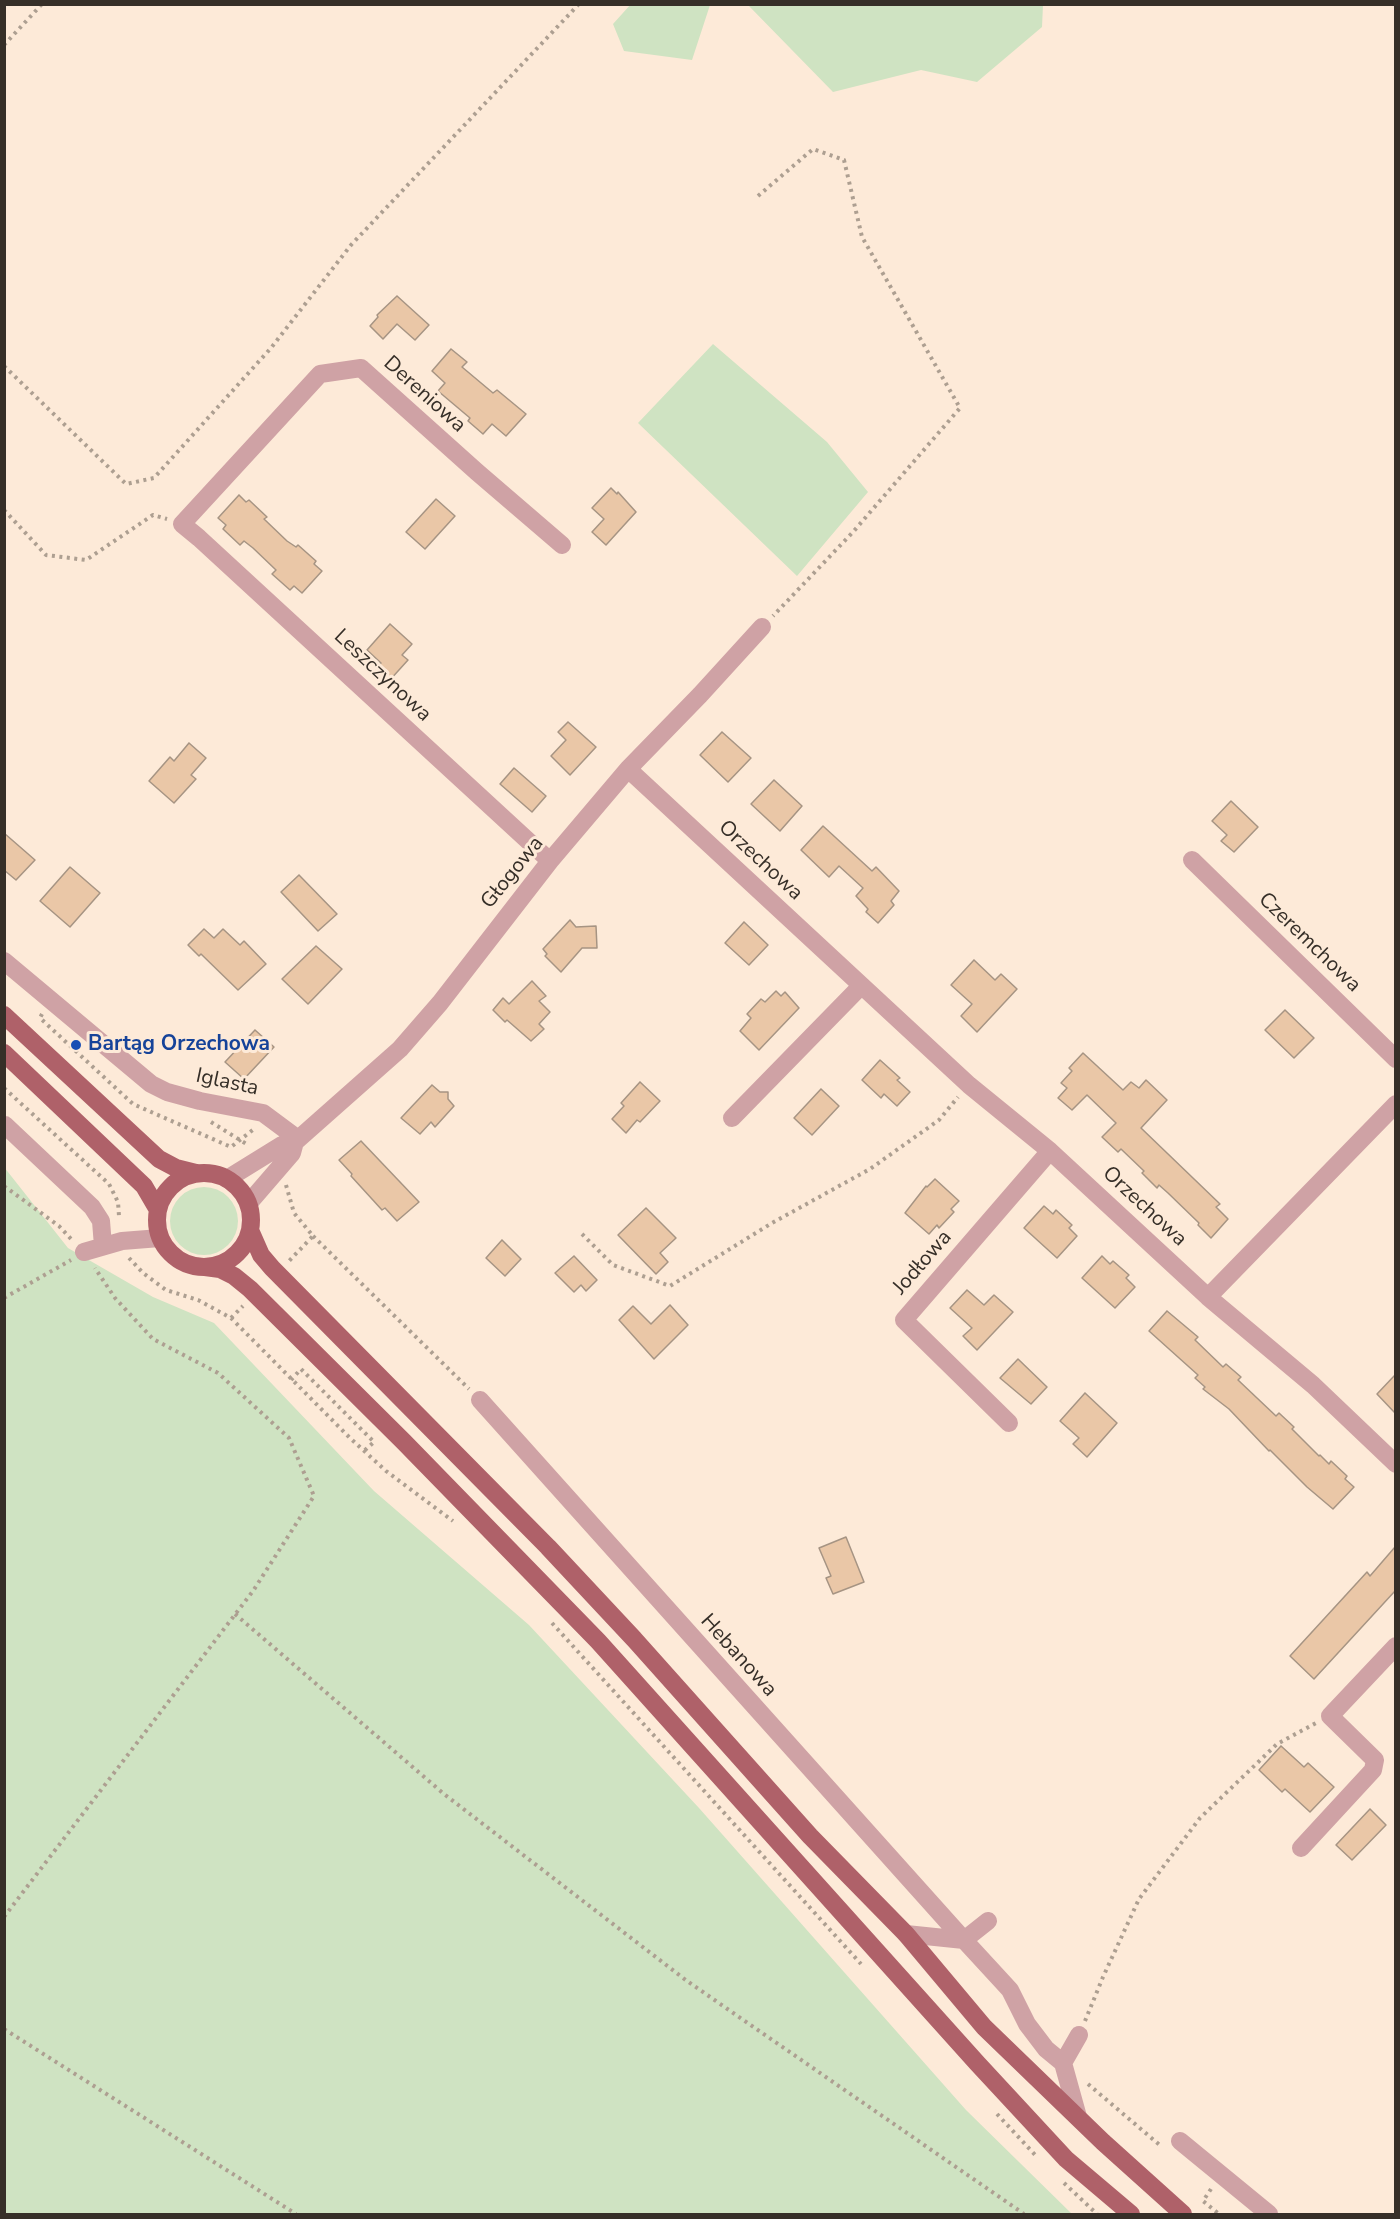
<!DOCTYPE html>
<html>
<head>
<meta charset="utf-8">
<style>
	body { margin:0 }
	#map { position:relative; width:1400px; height:2219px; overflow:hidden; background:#fdead8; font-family:"Nunito Sans",sans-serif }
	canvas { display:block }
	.frame { position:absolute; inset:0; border:6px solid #362f28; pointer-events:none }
</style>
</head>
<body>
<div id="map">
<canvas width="1400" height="2219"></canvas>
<div class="frame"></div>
</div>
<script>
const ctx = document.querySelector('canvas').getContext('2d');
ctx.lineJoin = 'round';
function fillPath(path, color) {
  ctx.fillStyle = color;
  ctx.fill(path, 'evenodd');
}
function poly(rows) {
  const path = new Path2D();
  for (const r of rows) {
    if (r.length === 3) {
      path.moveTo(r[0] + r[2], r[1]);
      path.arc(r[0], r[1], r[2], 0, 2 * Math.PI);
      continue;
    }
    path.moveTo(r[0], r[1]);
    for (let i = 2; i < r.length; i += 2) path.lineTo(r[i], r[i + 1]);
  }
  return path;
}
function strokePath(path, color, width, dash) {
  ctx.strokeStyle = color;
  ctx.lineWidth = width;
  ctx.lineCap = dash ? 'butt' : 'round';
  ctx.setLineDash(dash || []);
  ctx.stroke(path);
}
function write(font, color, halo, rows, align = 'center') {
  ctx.font = font + ' "Nunito Sans",sans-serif';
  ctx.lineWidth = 6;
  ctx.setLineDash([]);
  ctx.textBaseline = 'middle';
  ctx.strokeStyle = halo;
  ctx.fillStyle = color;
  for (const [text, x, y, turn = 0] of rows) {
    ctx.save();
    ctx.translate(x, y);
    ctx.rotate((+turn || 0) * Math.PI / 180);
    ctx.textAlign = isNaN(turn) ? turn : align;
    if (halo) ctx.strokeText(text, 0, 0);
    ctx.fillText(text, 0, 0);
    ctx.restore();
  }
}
const green = poly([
	[631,4,710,5,692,60,624,51,613,24],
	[748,5,1043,5,1042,27,977,82,921,70,833,92],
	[713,344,827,442,868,492,797,576,638,423],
	[4,1167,68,1248,153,1297,214,1323,374,1491,529,1625,699,1808,966,2110,1072,2214,5,2214],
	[204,1221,34]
]);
const building = poly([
	[397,296,429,325,415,340,397,324,383,339,370,326,378,317,377,315,397,296],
	[451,349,467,362,462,367,493,393,497,390,526,414,506,436,492,424,483,434,468,421,470,418,438,391,445,383,432,371,451,349],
	[611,488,617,494,618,492,636,512,606,545,592,532,604,519,592,508,611,488],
	[239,495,246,502,249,500,267,517,264,519,287,541,296,547,298,545,316,561,314,564,322,571,302,593,294,586,290,590,272,574,276,570,253,548,244,541,240,545,223,529,226,525,218,518,239,495],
	[436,499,455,516,425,549,406,532,436,499],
	[390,624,412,644,402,655,408,660,389,681,376,669,381,663,367,650,390,624],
	[568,722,596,747,570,775,551,756,566,740,558,732,568,722],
	[722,732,751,758,728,782,700,755,722,732],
	[189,743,206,758,191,775,196,779,174,803,149,781,170,757,174,761,189,743],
	[514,768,546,796,532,812,500,784,514,768],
	[774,780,802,806,780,831,751,804,774,780],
	[1231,801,1258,827,1234,852,1221,841,1227,835,1212,821,1231,801],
	[823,826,872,871,876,867,899,891,891,901,894,905,878,923,866,912,868,909,856,896,863,888,839,866,829,877,801,850,823,826],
	[4,833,35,860,16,880,4,870,4,833],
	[70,867,100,893,70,927,40,901,70,867],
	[299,875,337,914,318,931,281,892,299,875],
	[570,920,576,927,596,926,597,948,582,948,561,972,545,956,547,954,543,949,570,920],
	[744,922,768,945,749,965,725,943,744,922],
	[204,929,214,938,223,929,240,945,244,941,266,964,238,990,201,954,199,956,188,945,204,929],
	[316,946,342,969,308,1004,282,979,316,946],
	[974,960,995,980,1001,974,1017,989,977,1032,961,1016,972,1004,951,985,974,960],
	[532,981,546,996,539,1001,550,1012,539,1024,544,1029,531,1041,507,1020,505,1022,493,1010,503,998,509,1004,532,981],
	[776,991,781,996,785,992,799,1008,759,1050,740,1031,751,1018,747,1014,761,999,765,1002,776,991],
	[1285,1010,1314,1038,1294,1058,1265,1030,1285,1010],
	[255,1030,274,1047,244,1079,225,1062,255,1030],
	[1083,1053,1123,1090,1131,1082,1139,1088,1146,1080,1167,1100,1141,1128,1220,1204,1216,1207,1228,1219,1211,1238,1198,1225,1199,1223,1168,1193,1159,1185,1157,1188,1142,1173,1144,1171,1121,1149,1118,1152,1102,1137,1116,1123,1087,1095,1072,1110,1058,1098,1067,1088,1061,1083,1072,1071,1069,1068,1083,1053],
	[880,1060,900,1078,897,1080,910,1092,897,1106,884,1094,881,1098,862,1080,880,1060],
	[640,1082,660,1101,640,1122,637,1120,626,1133,612,1119,624,1106,621,1103,640,1082],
	[432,1085,440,1092,448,1092,448,1099,454,1106,435,1127,431,1122,420,1134,401,1118,432,1085],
	[821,1089,839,1106,812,1135,794,1118,821,1089],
	[361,1141,419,1202,397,1221,385,1208,382,1210,351,1176,352,1174,339,1160,361,1141],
	[935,1179,959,1201,951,1209,954,1212,939,1228,937,1225,929,1234,905,1213,926,1186,927,1187,935,1179],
	[1044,1206,1053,1214,1056,1210,1072,1225,1069,1228,1077,1236,1057,1258,1024,1228,1044,1206],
	[646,1208,676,1238,660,1253,668,1262,656,1274,618,1235,646,1208],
	[502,1240,521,1259,505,1276,486,1258,502,1240],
	[574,1256,597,1280,586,1291,581,1285,574,1292,555,1273,574,1256],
	[1102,1256,1110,1264,1113,1261,1129,1275,1126,1278,1135,1287,1115,1308,1082,1278,1102,1256],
	[967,1290,984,1305,994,1295,1013,1312,977,1350,963,1336,972,1328,950,1308,967,1290],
	[670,1305,688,1325,654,1359,619,1320,633,1306,651,1324,670,1305],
	[1167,1311,1198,1337,1195,1340,1223,1367,1226,1364,1241,1377,1238,1380,1276,1416,1279,1413,1294,1427,1292,1429,1319,1456,1320,1455,1329,1464,1331,1461,1347,1476,1345,1479,1354,1487,1333,1509,1307,1487,1270,1450,1269,1451,1229,1409,1203,1389,1205,1387,1195,1378,1198,1375,1149,1331,1167,1311],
	[1018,1359,1047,1387,1031,1404,1000,1378,1018,1359],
	[1395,1375,1395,1413,1377,1394,1395,1375],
	[1085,1393,1117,1423,1087,1457,1073,1444,1079,1438,1060,1421,1085,1393],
	[846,1537,864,1582,833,1594,826,1578,831,1576,819,1548,846,1537],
	[1395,1547,1395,1591,1314,1679,1290,1656,1367,1572,1370,1576,1395,1547],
	[1281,1746,1304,1767,1308,1763,1334,1787,1310,1812,1285,1789,1282,1792,1259,1770,1281,1746],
	[1370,1809,1386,1825,1352,1860,1336,1845,1370,1809]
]);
const path = poly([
	[4,45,42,4],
	[758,196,813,149,844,160,862,237,960,408,853,532,773,616],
	[4,366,126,484,154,478,271,348,351,245,579,4],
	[4,510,46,555,86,560,153,515,167,519],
	[42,1014,40,1018,133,1104,231,1147,254,1129],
	[4,1088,109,1184,118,1202,119,1216],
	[211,1122,248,1145],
	[286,1185,294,1213,313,1236,289,1261],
	[4,1186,59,1226,73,1241],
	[582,1234,613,1265,670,1286,772,1223,870,1169,939,1120,958,1097],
	[313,1236,469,1389],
	[129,1258,143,1273,166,1290,198,1300,231,1318,350,1438,386,1471,453,1521],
	[4,1298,71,1260],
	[231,1318,243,1306],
	[291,1380,301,1369,374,1442,364,1451],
	[235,1614,444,1794,687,1981,1024,2214],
	[552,1623,861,1964],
	[4,1917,253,1591,314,1496,289,1438,218,1373,153,1339,115,1298,95,1268],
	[1085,2021,1103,1977,1139,1899,1200,1818,1277,1744,1316,1723],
	[4,2029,296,2214],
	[1088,2084,1162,2147],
	[997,2114,1037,2157],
	[1064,2183,1097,2214],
	[1211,2189,1203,2201,1219,2214]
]);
const minor = poly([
	[628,769,969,1085,1050,1151,1208,1297,1313,1385,1396,1464],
	[1192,860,1396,1059],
	[550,861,199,538,182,524,320,374,361,368,477,472,562,545],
	[4,961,151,1084,167,1092,200,1101,263,1113,298,1139],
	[732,1118,861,986],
	[5,1125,92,1207,101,1221,103,1246],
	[227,1179,282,1145,295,1142,400,1049,440,1003,550,861,628,769,700,695,762,627],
	[248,1204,292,1153,295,1142],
	[84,1252,122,1241,160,1238],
	[1208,1297,1396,1104],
	[480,1400,964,1940],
	[1009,1423,904,1320,1050,1151],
	[1301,1848,1373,1770,1375,1760,1330,1716,1396,1646],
	[988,1921,964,1940,1010,1990,1027,2024,1046,2049,1063,2063,1078,2117],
	[906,1934,964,1940,968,1938],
	[1063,2063,1079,2035],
	[1180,2141,1269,2214]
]);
const major = poly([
	[4,1015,159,1159,176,1168,196,1173],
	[4,1053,144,1186,158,1210],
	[204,1220,47],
	[250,1230,261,1255,272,1268,548,1547,634,1639,810,1836,906,1934,984,2027,1103,2142,1183,2214],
	[205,1267,220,1269,234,1276,250,1289,404,1442,598,1641,977,2063,1066,2159,1131,2214]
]);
const markers = [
	[76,1045,6,"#1a4fb4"]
];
const streetNames = [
	["Dereniowa",424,395,42],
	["Leszczynowa",382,676,43],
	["Orzechowa",760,861,43],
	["Głogowa",513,873,-51],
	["Czeremchowa",1309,943,44],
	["Iglasta",227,1083,12],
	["Orzechowa",1144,1207,43],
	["Jodłowa",923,1263,-49],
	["Hebanowa",738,1656,48]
];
const transitNames = [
	["Bartąg Orzechowa",88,1045]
];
fillPath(green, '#cfe3c2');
fillPath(building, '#eac7a7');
strokePath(building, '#a69483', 1.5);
strokePath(path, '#ad9f91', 4, [3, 4.5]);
strokePath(minor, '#cfa2a5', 18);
strokePath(major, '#af6169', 18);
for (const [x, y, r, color] of markers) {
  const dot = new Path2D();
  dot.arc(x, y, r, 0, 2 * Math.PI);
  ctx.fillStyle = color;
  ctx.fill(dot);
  strokePath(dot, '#fdead8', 2);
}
write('21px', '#362f28', '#fdead8', streetNames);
write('bold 21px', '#164399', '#fdead8', transitNames, 'left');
</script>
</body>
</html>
